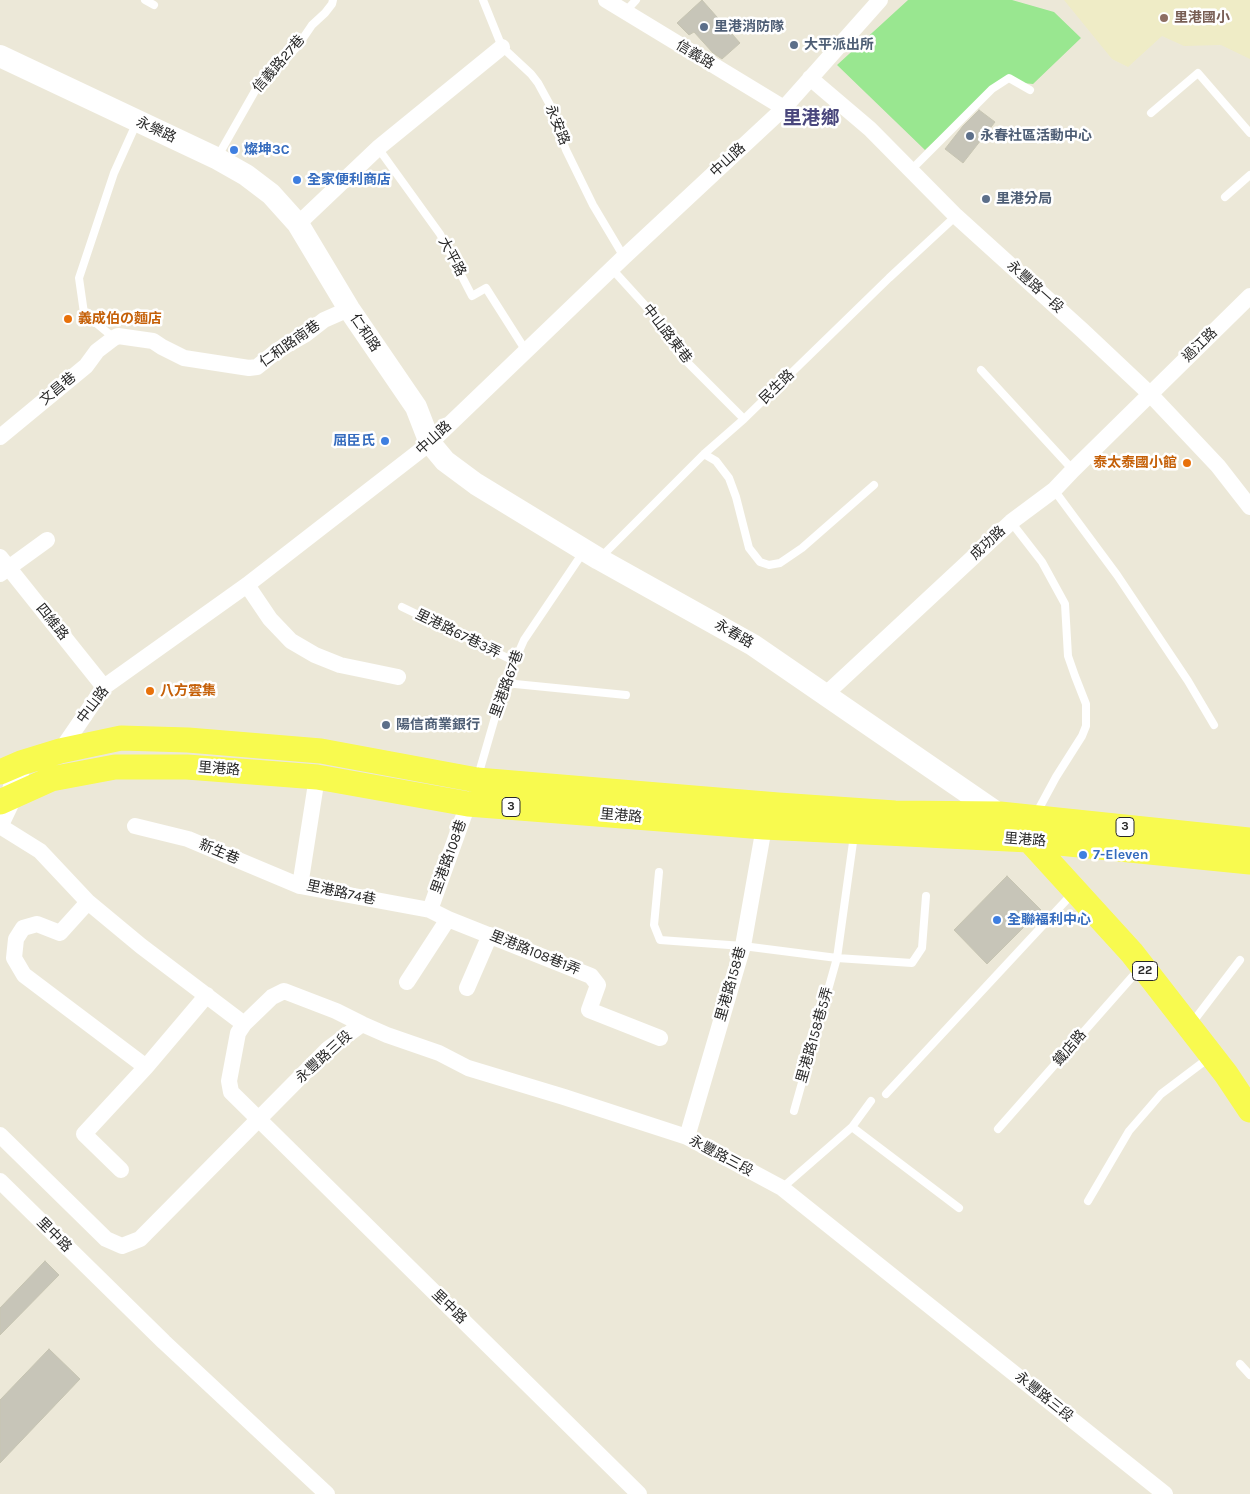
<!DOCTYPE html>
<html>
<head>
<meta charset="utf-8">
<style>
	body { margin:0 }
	canvas { display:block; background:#ece8d8 }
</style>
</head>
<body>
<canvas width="1250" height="1494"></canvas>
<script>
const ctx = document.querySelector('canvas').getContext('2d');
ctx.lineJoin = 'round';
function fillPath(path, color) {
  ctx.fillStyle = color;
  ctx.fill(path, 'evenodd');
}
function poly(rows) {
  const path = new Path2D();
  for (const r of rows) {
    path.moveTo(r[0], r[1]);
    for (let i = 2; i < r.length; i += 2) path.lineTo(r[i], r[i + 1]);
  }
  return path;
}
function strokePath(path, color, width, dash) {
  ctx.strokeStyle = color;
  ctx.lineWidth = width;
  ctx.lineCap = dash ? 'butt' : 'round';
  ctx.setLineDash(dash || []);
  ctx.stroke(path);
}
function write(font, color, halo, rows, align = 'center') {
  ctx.font = font + ' Karla,"Noto Sans TC","Noto Sans JP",sans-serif';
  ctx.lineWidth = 5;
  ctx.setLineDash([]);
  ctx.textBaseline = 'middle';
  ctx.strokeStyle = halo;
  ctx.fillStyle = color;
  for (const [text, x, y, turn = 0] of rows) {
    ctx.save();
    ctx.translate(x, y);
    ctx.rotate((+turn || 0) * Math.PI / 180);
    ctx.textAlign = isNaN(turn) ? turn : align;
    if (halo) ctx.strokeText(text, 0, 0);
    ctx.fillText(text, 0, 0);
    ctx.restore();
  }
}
const education = poly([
	[1064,0,1250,0,1250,59,1221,45,1184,46,1162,36,1128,67,1112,59]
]);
const green = poly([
	[908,0,1012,0,1054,12,1081,38,1033,84,1000,81,925,150,837,65]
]);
const building = poly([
	[702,0,740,43,722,59,713,53,694,32,689,35,677,23,702,0],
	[979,110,995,122,963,163,945,149,963,126,979,110],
	[1007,876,1041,910,987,964,954,930,1007,876],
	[45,1261,59,1275,0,1335,0,1308,45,1261],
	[49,1349,80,1379,0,1463,0,1400,49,1349]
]);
const lane = poly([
	[145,0,154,5],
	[483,0,502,47,531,74,538,83,550,105,566,150,593,205,624,257],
	[625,12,636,0],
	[1151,113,1198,73,1250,133],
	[378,148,440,234,472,296,486,288,526,351],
	[218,156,255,91,297,47,312,25,325,13,332,4,333,0],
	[911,170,992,89,1009,78,1030,90],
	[1225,197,1250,175],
	[612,269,652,313,678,353,744,419],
	[114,338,84,313,79,278,114,173,137,122],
	[981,370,1073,470],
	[704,454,716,461,729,478,736,497,749,548,760,562,769,565,780,563,802,548,874,485],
	[1054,490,1117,575,1188,681,1214,725],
	[1011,522,1042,562,1065,604,1068,656,1075,676,1086,704,1086,726,1082,736,1056,777,1036,814],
	[601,557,704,454,744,419,889,278,956,216],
	[402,607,514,661],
	[505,683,626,695],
	[478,776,505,683,524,640,584,551],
	[659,872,654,925,660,940,743,946,837,958,912,963,922,948,926,896],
	[1192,1023,1240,960],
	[886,1094,1072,894],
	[794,1111,837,958,854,835],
	[852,1127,959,1208],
	[998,1129,1140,968],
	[782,1188,852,1127,871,1101],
	[1088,1201,1129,1131,1149,1108,1161,1094,1210,1057],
	[1240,1364,1250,1375]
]);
const street = poly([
	[606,0,784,108],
	[810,78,870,129,956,216,1083,331,1150,394,1218,466,1250,507],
	[298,224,378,148,502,47],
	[0,437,86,366,97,351,114,338,118,336,153,341,162,347,184,358,249,368,257,367,278,350,306,334,324,320,349,309],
	[0,557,104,687],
	[0,574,47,540],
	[247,585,270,619,291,641,315,655,340,665,398,677],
	[826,694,1011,522,1054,490,1073,470,1250,296],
	[59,753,104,687,247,585,430,443,624,257,784,108,880,0],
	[0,826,40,851,88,902,141,946,244,1024],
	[135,826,188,839,300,886,430,910,448,919,591,976,598,985,589,1010,660,1038],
	[300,886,317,777],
	[88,902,60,933,37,924,23,928,16,939,14,958,24,975,146,1067],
	[430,910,468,804],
	[407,982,448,919],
	[467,988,490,935],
	[362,1024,336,1011,284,991,272,997,244,1024,238,1033,229,1081,231,1092,639,1494],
	[0,1135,106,1239,122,1246,140,1239,328,1049,362,1024,387,1035,439,1053,468,1068,564,1097,687,1137,782,1188,1165,1494],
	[687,1137,743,946,764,827],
	[121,1170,84,1134,146,1067,207,995],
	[0,1181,164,1342,327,1494]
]);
const secondary = poly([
	[0,56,216,158,246,175,271,194,298,224,349,309,416,407,430,443,445,461,476,484,599,559,753,645,1006,819],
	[0,820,11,797,21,763]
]);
const primary = poly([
	[0,772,21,763,60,751,121,738,188,740,321,751,477,780,778,805,895,813,1000,814,1250,840],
	[0,802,51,779,115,767,187,767,317,777,468,804,764,827,1029,840,1250,862],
	[1029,840,1132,953,1226,1074,1250,1110]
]);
const markers = [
	[1164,18,5,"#8d6e63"],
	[704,27,5,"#5c6f8a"],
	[794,45,5,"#5c6f8a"],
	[970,136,5,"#5c6f8a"],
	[234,150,5,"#3f7fe0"],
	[297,180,5,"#3f7fe0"],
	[986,199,5,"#5c6f8a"],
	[68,319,5,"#e8710a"],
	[385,441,5,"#3f7fe0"],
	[1187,463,5,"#e8710a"],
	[150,691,5,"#e8710a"],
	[386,725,5,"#5c6f8a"],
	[1083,855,5,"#3f7fe0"],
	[997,920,5,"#3f7fe0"]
];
const shields = [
	[511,807,18],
	[1125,827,18],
	[1145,971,25]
];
const shieldNames = [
	["3",511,807],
	["3",1125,827],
	["22",1145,971]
];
const educationNames = [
	["里港國小",1174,18]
];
const serviceNames = [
	["里港消防隊",714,27],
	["大平派出所",804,45],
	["永春社區活動中心",980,136],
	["里港分局",996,199],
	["陽信商業銀行",396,725]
];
const streetNames = [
	["信義路",695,55,31],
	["信義路27巷",279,64,-49],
	["永安路",557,125,68],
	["永樂路",156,130,25],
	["中山路",728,160,-43],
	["大平路",452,257,62],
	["永豐路一段",1035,287,42],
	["仁和路",365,333,56],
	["中山路東巷",667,334,52],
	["仁和路南巷",290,344,-35],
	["過江路",1200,345,-44],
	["民生路",777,387,-44],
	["文昌巷",58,389,-40],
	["中山路",434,438,-42],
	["成功路",988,543,-43],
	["四維路",52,622,51],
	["里港路67巷3弄",458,634,26],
	["永春路",734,634,30],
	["里港路67巷",507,684,-70],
	["中山路",93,705,-53],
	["里港路",219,769,4],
	["里港路",621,816,5],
	["里港路",1025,840,4],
	["新生巷",219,852,23],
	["里港路108巷",449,857,-70],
	["里港路74巷",341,893,12],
	["里港路108巷1弄",535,953,22],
	["里港路158巷",731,984,-74],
	["里港路158巷5弄",815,1035,-74],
	["鐵店路",1070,1048,-49],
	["永豐路三段",324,1057,-42],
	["永豐路三段",721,1156,28],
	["里中路",54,1235,45],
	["里中路",449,1307,44],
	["永豐路三段",1044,1397,39]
];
const shopNames = [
	["燦坤3C",244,150],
	["全家便利商店",307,180],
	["屈臣氏",375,441,"right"],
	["7-Eleven",1093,855],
	["全聯福利中心",1007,920]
];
const foodNames = [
	["義成伯の麵店",78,319],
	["泰太泰國小館",1177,463,"right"],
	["八方雲集",160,691]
];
const districtNames = [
	["里港鄉",811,119]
];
fillPath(education, '#efecc6');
fillPath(green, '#99e790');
fillPath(building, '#c7c5b8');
strokePath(building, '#c7c5b2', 1);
strokePath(lane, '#fff', 8);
strokePath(street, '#fff', 16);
strokePath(secondary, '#fff', 22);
strokePath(primary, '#f8fa4f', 25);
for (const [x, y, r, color] of markers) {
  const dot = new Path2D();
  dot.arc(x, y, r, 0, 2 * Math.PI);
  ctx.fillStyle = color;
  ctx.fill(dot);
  strokePath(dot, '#fff', 2);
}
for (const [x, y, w] of shields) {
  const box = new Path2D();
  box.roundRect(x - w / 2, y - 9.5, w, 19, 4);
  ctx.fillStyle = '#fff';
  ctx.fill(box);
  strokePath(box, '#282828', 1);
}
write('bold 12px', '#282828', null, shieldNames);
write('bold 14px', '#785e54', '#fff', educationNames, 'left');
write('bold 14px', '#4e5e75', '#fff', serviceNames, 'left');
write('14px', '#282828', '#fff', streetNames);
write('bold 14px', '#366cbe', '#fff', shopNames, 'left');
write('bold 14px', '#c56008', '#fff', foodNames, 'left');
write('bold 19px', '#49467c', '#fff', districtNames);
</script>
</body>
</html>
